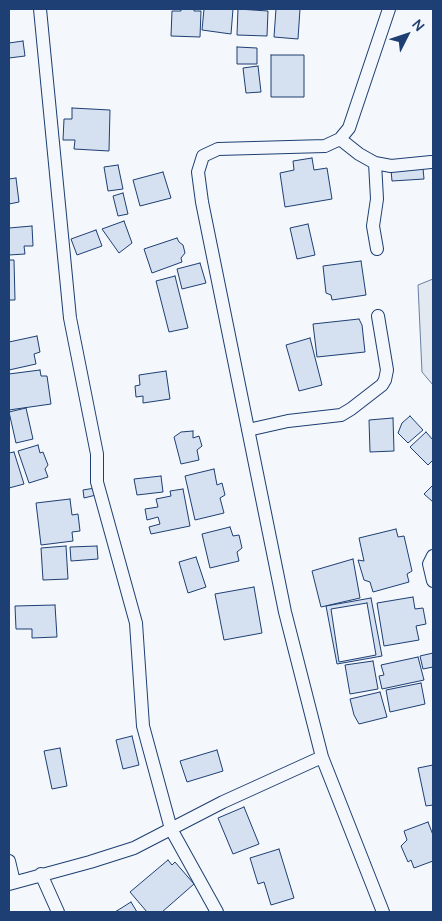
<!DOCTYPE html>
<html>
<head>
<meta charset="utf-8">
<style>
	body { margin:0 }
	#map { position:relative; width:442px; height:921px; overflow:hidden; background:#f4f7fb; font-family:Manrope,sans-serif }
	canvas { display:block }
	.frame { position:absolute; inset:0; border:10px solid #1d3f73; pointer-events:none }
	.north { position:absolute; left:382px; top:10px; width:50px; height:50px; -webkit-text-stroke:4px #f4f7fb; paint-order:stroke; rotate:49deg; font-size:14px; font-weight:700; line-height:20px; text-align:center; color:#1d3f73 }
	.north::after { content:''; display:block; margin:auto; width:18px; height:22px; background:#1d3f73; clip-path:polygon(50% 0,100% 100%,50% 72%,0 100%) }
</style>
</head>
<body>
<div id="map">
<canvas width="442" height="921"></canvas>
<div class="frame"></div>
<div class="north">N</div>
</div>
<script>
const ctx = document.querySelector('canvas').getContext('2d');
ctx.lineJoin = 'round';
function fillPath(path, color) {
  ctx.fillStyle = color;
  ctx.fill(path, 'evenodd');
}
function poly(rows) {
  const path = new Path2D();
  for (const r of rows) {
    path.moveTo(r[0], r[1]);
    for (let i = 2; i < r.length; i += 2) path.lineTo(r[i], r[i + 1]);
  }
  return path;
}
function strokePath(path, color, width, dash) {
  ctx.strokeStyle = color;
  ctx.lineWidth = width;
  ctx.lineCap = dash ? 'butt' : 'round';
  ctx.setLineDash(dash || []);
  ctx.stroke(path);
}
const green = poly([
	[433,279,433,385,422,372,418,285,433,279]
]);
const building = poly([
	[181,9,194,9,194,11,201,11,200,37,171,36,172,11,181,11,181,9],
	[204,9,233,9,231,34,202,30,204,9],
	[238,9,268,11,267,36,237,35,238,9],
	[276,9,300,9,298,39,274,37,276,9],
	[23,41,25,56,9,58,9,43,23,41],
	[237,47,257,48,257,64,237,64,237,47],
	[271,55,304,55,304,97,271,97,271,55],
	[258,66,261,92,246,93,243,68,258,66],
	[72,108,110,110,109,151,74,149,75,140,63,140,64,119,72,119,72,108],
	[312,158,314,170,327,168,332,199,285,207,280,173,294,170,293,161,312,158],
	[118,165,123,189,108,191,104,167,118,165],
	[423,168,424,179,392,181,391,170,423,168],
	[163,172,171,198,140,206,133,180,163,172],
	[16,178,19,202,9,204,9,179,16,178],
	[123,193,128,214,118,216,113,196,123,193],
	[124,221,132,243,119,253,102,229,124,221],
	[308,224,315,255,297,259,290,228,308,224],
	[32,226,33,246,24,246,25,254,9,255,9,228,32,226],
	[96,230,102,246,77,255,71,239,96,230],
	[177,238,179,242,183,245,185,253,181,258,182,262,152,273,144,249,177,238],
	[9,260,14,260,15,300,9,300,9,260],
	[361,261,366,295,332,300,331,295,326,293,323,266,361,261],
	[200,263,206,283,182,289,177,269,200,263],
	[175,276,188,328,169,332,156,281,175,276],
	[359,319,362,325,365,352,317,357,313,324,359,319],
	[37,336,40,352,34,354,36,364,9,370,9,342,37,336],
	[310,338,322,385,299,391,286,345,310,338],
	[40,370,41,376,47,376,51,404,9,410,9,374,40,370],
	[166,371,170,399,143,403,143,396,136,397,135,386,140,385,139,375,166,371],
	[26,408,33,439,16,443,9,412,26,408],
	[410,416,423,430,408,443,398,433,402,423,410,416],
	[393,418,394,451,370,452,369,420,393,418],
	[193,431,193,438,199,436,202,446,197,450,199,460,181,464,174,437,181,432,193,431],
	[426,432,433,440,433,460,428,465,410,447,426,432],
	[38,445,40,453,43,452,48,465,45,469,48,477,29,483,18,451,38,445],
	[14,452,24,484,9,488,9,453,14,452],
	[214,469,217,485,222,483,225,495,220,498,224,513,195,520,185,476,214,469],
	[161,476,163,492,137,495,134,479,161,476],
	[433,485,433,502,424,494,433,485],
	[95,488,96,495,84,498,83,490,95,488],
	[183,489,190,526,151,534,149,527,160,524,158,517,147,520,145,509,158,507,156,499,171,496,170,491,183,489],
	[70,499,72,515,78,514,80,531,72,532,73,541,41,545,36,503,70,499],
	[230,527,233,536,239,535,242,548,237,552,239,561,210,568,202,534,230,527],
	[396,529,398,537,404,536,412,571,407,574,409,582,373,592,370,582,364,580,358,560,364,561,359,538,396,529],
	[66,546,68,579,43,580,41,548,66,546],
	[97,546,98,559,71,561,70,547,97,546],
	[196,557,206,587,188,593,179,562,196,557],
	[353,559,360,598,321,607,312,571,353,559],
	[254,587,262,633,224,640,215,594,254,587],
	[413,597,415,609,423,608,426,624,416,626,419,640,384,646,377,603,413,597],
	[371,598,382,656,337,664,326,606,371,598],
	[367,603,376,655,339,662,331,609,367,603],
	[55,605,57,637,32,638,32,629,16,629,15,606,55,605],
	[433,653,433,667,423,669,420,656,433,653],
	[418,657,424,680,382,689,379,676,384,675,381,665,418,657],
	[373,661,378,689,350,694,345,665,373,661],
	[421,683,425,704,390,712,386,690,421,683],
	[380,692,387,717,359,724,354,715,350,699,380,692],
	[132,736,139,765,123,769,116,740,132,736],
	[60,748,67,786,52,789,44,751,60,748],
	[217,750,223,771,187,782,180,761,217,750],
	[433,765,433,805,426,806,418,768,433,765],
	[244,807,259,844,233,854,218,818,244,807],
	[428,822,433,835,433,861,414,868,411,860,408,862,401,846,407,840,404,831,428,822],
	[279,849,294,898,271,905,264,882,258,884,250,858,279,849],
	[168,860,172,865,175,862,194,884,162,912,147,912,130,892,168,860],
	[131,902,137,912,115,912,131,902]
]);
const minor = poly([
	[40,9,70,318,97,454,97,482,136,623,143,726,171,829,217,912],
	[340,139,359,154,375,163,391,166,431,162],
	[375,163,377,199,373,226,377,249],
	[248,430,288,421,341,415,351,409,382,385,385,380,387,370,378,316],
	[433,556,429,564,433,581],
	[9,861,14,882],
	[41,874,58,912],
	[9,884,90,862,134,848,223,802,322,757],
	[383,912,322,757,285,612,202,202,198,172,203,156,218,149,325,146,340,139,349,128,389,9]
]);
fillPath(green, '#e3e9f0');
strokePath(green, '#687fa3', 1);
fillPath(building, '#d5e0f0');
strokePath(building, '#1d3f73', 1);
strokePath(minor, '#1d3f73', 14);
strokePath(minor, '#f4f7fb', 12);
</script>
</body>
</html>
